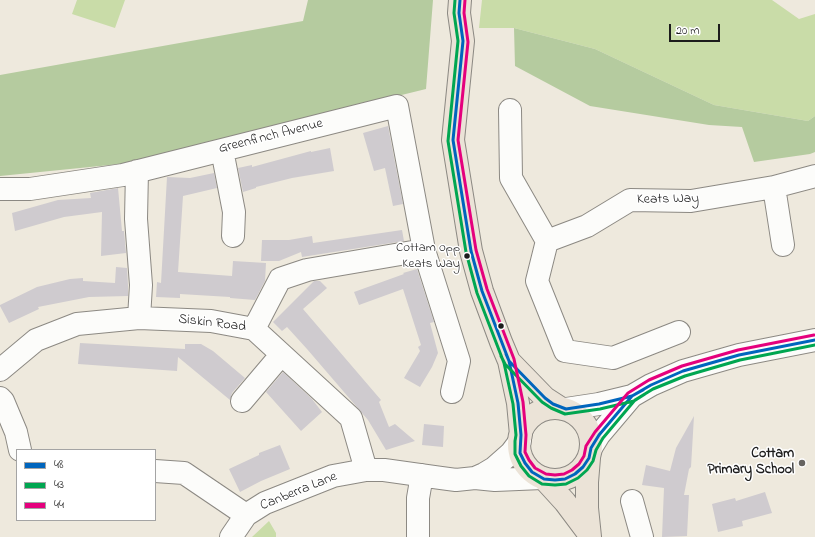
<!DOCTYPE html>
<html>
<head>
<meta charset="utf-8">
<style>
	body { margin:0 }
	#map { position:relative; width:815px; height:537px; overflow:hidden; background:#eee9dd; font-family:"Indie Flower",sans-serif }
	canvas { display:block }
	.legend { position:absolute; left:16px; top:449px; width:140px; height:72px; box-sizing:border-box; background:#fff; border:1px solid #a4a4a4; margin:0; padding:5px 7px; list-style:none; font-size:12px; color:#1c1c1c }
	.legend li { display:flex; align-items:center; gap:8px; height:20px }
	.legend b { width:20px; border:1px solid #a4a4a4 }
	.scale { position:absolute; left:669px; top:24px; width:51px; height:18px; box-sizing:border-box; border:2px solid #1c1c1c; border-top:0; padding-left:5px; font-size:12px; line-height:14px; white-space:nowrap; color:#1c1c1c; -webkit-text-stroke:3px #fff; paint-order:stroke }
</style>
</head>
<body>
<div id="map">
<canvas width="815" height="537"></canvas>
<ul class="legend">
<li><b style="height:5px;background:#0065bd"></b>48</li>
<li><b style="height:5px;background:#00a651"></b>43</li>
<li><b style="height:5px;background:#e5007d"></b>44</li>
</ul>
<div class="scale">20 m</div>
</div>
<script>
const ctx = document.querySelector('canvas').getContext('2d');
ctx.lineJoin = 'round';
function fillPath(path, color) {
  ctx.fillStyle = color;
  ctx.fill(path, 'evenodd');
}
function poly(rows) {
  const path = new Path2D();
  for (const r of rows) {
    if (r.length === 3) {
      path.moveTo(r[0] + r[2], r[1]);
      path.arc(r[0], r[1], r[2], 0, 2 * Math.PI);
      continue;
    }
    path.moveTo(r[0], r[1]);
    for (let i = 2; i < r.length; i += 2) path.lineTo(r[i], r[i + 1]);
  }
  return path;
}
function strokePath(path, color, width, dash) {
  ctx.strokeStyle = color;
  ctx.lineWidth = width;
  ctx.lineCap = dash ? 'butt' : 'round';
  ctx.setLineDash(dash || []);
  ctx.stroke(path);
}
function write(font, color, halo, rows, align = 'center') {
  ctx.font = font + ' "Indie Flower",sans-serif';
  ctx.lineWidth = 3;
  ctx.setLineDash([]);
  ctx.textBaseline = 'middle';
  ctx.strokeStyle = halo;
  ctx.fillStyle = color;
  for (const [text, x, y, turn = 0] of rows) {
    ctx.save();
    ctx.translate(x, y);
    ctx.rotate((+turn || 0) * Math.PI / 180);
    ctx.textAlign = isNaN(turn) ? turn : align;
    if (halo) ctx.strokeText(text, 0, 0);
    ctx.fillText(text, 0, 0);
    ctx.restore();
  }
}
const green = poly([
	[77,0,125,0,115,28,72,14],
	[482,0,772,0,799,19,815,14,815,116,808,121,714,105,595,49,514,28,479,28],
	[269,521,276,533,276,537,252,537]
]);
const forest = poly([
	[308,0,433,0,426,89,120,164,0,176,0,75,303,21],
	[514,28,595,49,714,105,808,121,815,116,815,152,810,154,754,162,742,127,709,125,590,106,515,66]
]);
const building = poly([
	[388,126,403,204,393,206,385,168,374,171,363,133],
	[330,148,334,171,292,178,256,187,256,188,243,192,238,168,252,165,252,167,311,151,311,152],
	[214,173,217,188,183,196,178,272,232,276,233,261,266,263,265,281,255,300,230,298,230,297,180,294,180,298,156,297,157,282,161,283,167,177,190,178],
	[118,188,122,231,124,231,126,253,101,256,102,212,64,217,15,231,12,213,58,200,91,198,90,193],
	[402,230,404,241,302,257,301,252,279,261,261,261,262,240,289,240,312,236,313,243],
	[116,267,127,268,128,285,128,296,89,297,38,307,39,309,9,323,0,306,0,305,37,287,70,279,83,278,83,281,115,283],
	[417,269,434,322,430,323,438,353,432,367,420,387,404,378,420,351,418,347,421,345,403,289,359,305,354,292,404,274,403,273],
	[314,281,320,281,327,288,303,309,381,400,379,402,389,427,395,424,415,441,386,450,368,420,307,349,287,327,282,331,273,322],
	[80,343,185,349,185,344,201,344,213,351,245,378,232,393,230,400,178,357,177,371,78,364],
	[283,372,312,399,322,412,301,431,266,392],
	[694,416,691,467,689,469,684,495,689,495,687,536,662,537,664,488,642,485,646,465,670,471,676,448],
	[424,424,444,426,443,447,422,445],
	[280,445,290,469,261,481,240,492,229,469,259,455,259,453],
	[765,492,772,513,742,521,743,526,718,532,712,504,735,498,736,501]
]);
const minor = poly([
	[510,110,511,178,547,241],
	[222,150,234,212,233,236],
	[137,171,136,219,141,285,139,318],
	[774,187,783,245],
	[0,189,30,189,123,175,397,106,424,250,459,361,452,392],
	[254,329,280,279,307,270,424,250],
	[679,332,613,358,565,351,537,281,547,241,587,226,630,200,691,201,774,187,815,176],
	[0,370,36,340,77,324,139,318,211,321,254,329,351,418,366,470],
	[0,398,3,401,16,432,20,450],
	[242,401,281,355],
	[566,409,599,404,632,396,651,385,683,371,739,355,815,340],
	[591,448,599,435,632,396],
	[155,471,184,473,246,515],
	[475,478,484,474,494,468,511,453,520,441],
	[632,501,642,537],
	[231,537,246,515,265,503,333,476,366,470,384,470,441,478,456,480,475,478,495,480,542,478],
	[418,537,418,498,422,475]
]);
const major = poly([
	[460,0,459,13,463,41,453,140,471,251,482,291,501,342,509,361,518,403,521,435],
	[509,361,545,398,562,409],
	[555,444,36],
	[589,458,587,482,587,508,590,537],
	[544,479,565,502,589,534]
]);
const bus1 = poly([
	[460,0,459,13,463,41,453,140,471,251,482,291,509,361,518,403,521,435,520,453,525,463,532,472,544,479,555,480,565,479,575,474,583,467,589,458,591,448,599,435,632,396,651,385,683,371,739,355,815,340],
	[506,354,509,361,545,398,553,404,566,409,599,404,632,396,643,390]
]);
const bus2 = poly([
	[455,0,454,13,458,41,448,141,466,252,477,293,504,363,513,404,516,435,515,441,515,454,521,466,529,476,542,484,555,485,566,484,578,478,587,470,593,461,596,450,603,438,635,400,653,389,685,376,740,360,815,345],
	[501,356,505,364,542,402,551,408,565,414,600,409,634,401,645,394]
]);
const bus3 = poly([
	[465,0,464,13,468,42,458,140,476,250,487,289,514,359,523,402,526,435,525,452,529,460,535,468,546,474,555,475,564,474,572,470,579,464,584,456,586,446,595,432,628,393,649,380,682,366,738,350,814,335]
]);
const markers = [
	[467,256,3.5,"#1c1c1c"],
	[501,326,3.5,"#1c1c1c"],
	[802,463,4,"#666460"]
];
const busNames = [
	["Cottam opp",460,249],
	["Keats Way",460,265]
];
const streetNames = [
	["Greenfinch Avenue",271,137,-14],
	["Keats Way",668,200,-1],
	["Siskin Road",212,324,7],
	["Canberra Lane",299,492,-22]
];
const poiNames = [
	["Cottam",794,455],
	["Primary School",794,471]
];
fillPath(green, '#c9dca8');
fillPath(forest, '#b5cb9f');
fillPath(building, '#cfcbcf');
strokePath(minor, '#8c8983', 24);
strokePath(major, '#8c8983', 24);
strokePath(minor, '#fcfcfa', 22);
strokePath(major, '#ebe3d7', 22);
strokePath(bus1, '#0065bd', 3);
strokePath(bus2, '#00a651', 3);
strokePath(bus3, '#e5007d', 3);
for (const [x, y, r, color] of markers) {
  const dot = new Path2D();
  dot.arc(x, y, r, 0, 2 * Math.PI);
  ctx.fillStyle = color;
  ctx.fill(dot);
  strokePath(dot, '#fff', 1.5);
}
write('13px', '#1c1c1c', '#fff', busNames, 'right');
write('14px', '#1c1c1c', '#fff', streetNames);
write('bold 14px', '#1c1c1c', '#fff', poiNames, 'right');
</script>
</body>
</html>
